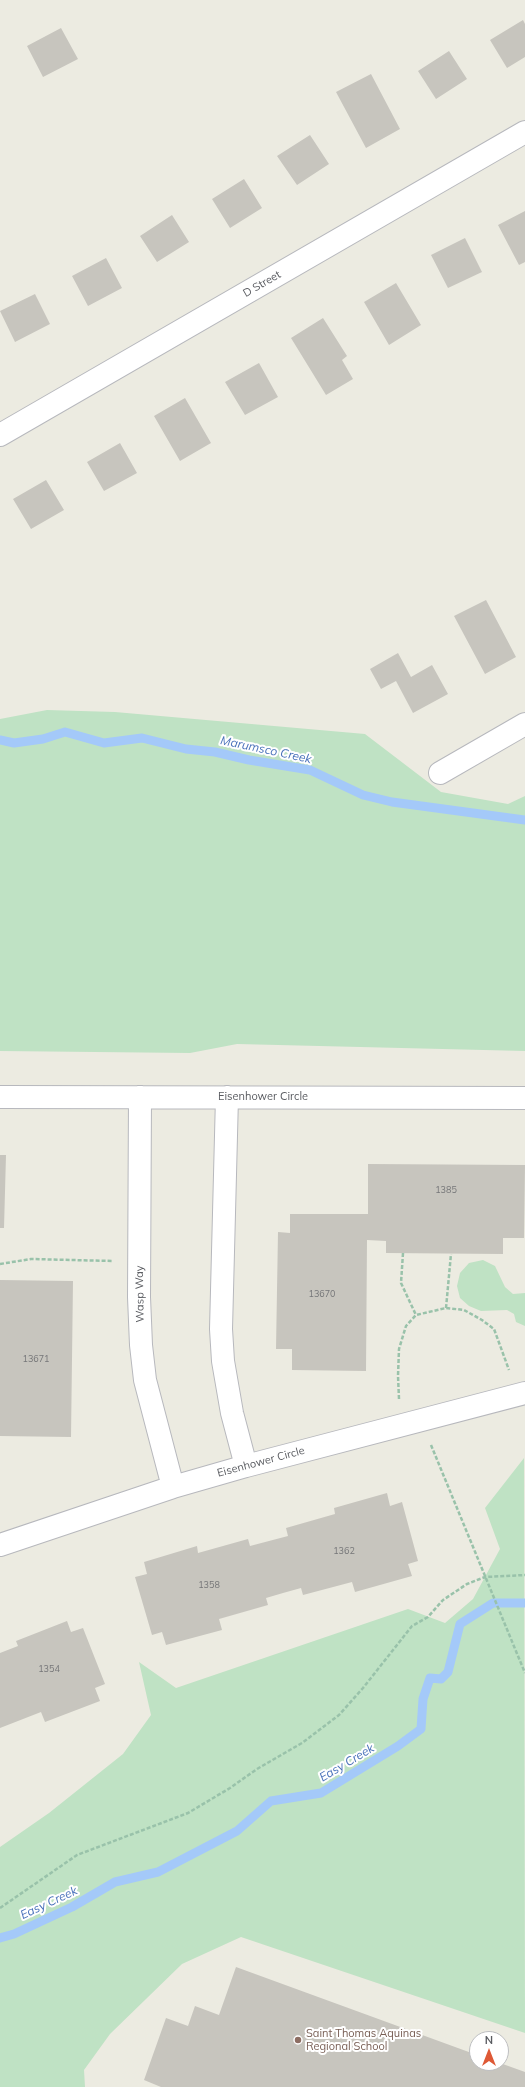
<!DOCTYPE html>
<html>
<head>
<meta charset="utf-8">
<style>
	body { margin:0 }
	#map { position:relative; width:525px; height:2087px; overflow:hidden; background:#ecebe1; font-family:Mulish,sans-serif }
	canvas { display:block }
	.north { position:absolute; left:469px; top:2031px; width:40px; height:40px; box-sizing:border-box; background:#fff; border:1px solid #bdbec0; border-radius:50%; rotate:0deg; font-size:11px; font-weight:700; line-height:16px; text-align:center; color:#5a5c61 }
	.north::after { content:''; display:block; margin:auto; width:14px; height:18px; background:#de5936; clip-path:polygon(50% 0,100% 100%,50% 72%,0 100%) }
</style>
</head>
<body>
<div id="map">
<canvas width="525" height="2087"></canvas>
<div class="north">N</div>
</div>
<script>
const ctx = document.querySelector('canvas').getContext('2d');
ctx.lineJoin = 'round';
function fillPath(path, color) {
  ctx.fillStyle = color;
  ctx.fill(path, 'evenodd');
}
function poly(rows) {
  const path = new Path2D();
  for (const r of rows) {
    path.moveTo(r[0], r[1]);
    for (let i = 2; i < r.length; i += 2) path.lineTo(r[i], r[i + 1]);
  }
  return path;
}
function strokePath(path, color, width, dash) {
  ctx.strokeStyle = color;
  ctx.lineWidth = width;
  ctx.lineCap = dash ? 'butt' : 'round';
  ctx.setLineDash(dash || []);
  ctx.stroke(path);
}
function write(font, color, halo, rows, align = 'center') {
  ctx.font = font + ' Mulish,sans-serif';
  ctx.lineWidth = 4;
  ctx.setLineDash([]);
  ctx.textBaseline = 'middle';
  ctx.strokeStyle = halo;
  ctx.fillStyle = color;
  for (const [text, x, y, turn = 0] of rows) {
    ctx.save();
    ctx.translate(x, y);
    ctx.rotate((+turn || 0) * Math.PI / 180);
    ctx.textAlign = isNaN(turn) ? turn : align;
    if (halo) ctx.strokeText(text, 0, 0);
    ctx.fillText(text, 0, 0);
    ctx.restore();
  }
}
const green = poly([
	[47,710,115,712,365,734,441,792,508,804,525,796,525,1051,237,1044,190,1053,0,1051,0,719],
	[483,1260,495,1266,505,1287,513,1294,525,1293,525,1326,516,1322,514,1314,507,1310,481,1311,469,1306,460,1298,457,1286,460,1273,469,1263],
	[524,1458,525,2033,241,1937,182,1964,110,2034,84,2070,85,2087,0,2087,0,1847,49,1813,123,1754,151,1715,139,1662,176,1688,408,1609,445,1623,473,1599,500,1549,485,1508]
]);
const stream = poly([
	[0,740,14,743,43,739,65,732,104,743,142,738,186,749,215,752,249,760,310,770,363,795,392,802,525,820],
	[0,1938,14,1934,72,1907,115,1882,158,1872,237,1831,271,1801,321,1793,398,1746,421,1729,423,1699,430,1678,441,1679,448,1672,460,1624,493,1603,525,1603]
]);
const building = poly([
	[523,20,525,24,525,57,507,68,490,40],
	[61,28,78,59,43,77,27,46],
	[449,51,467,79,436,99,418,71],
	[371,74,400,129,366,148,336,92],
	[310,135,329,164,297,185,277,156],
	[244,179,262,208,230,228,212,199],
	[525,211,525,262,519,265,498,225],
	[172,215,189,242,157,262,140,236],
	[465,238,482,272,448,288,431,255],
	[106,258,122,288,88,306,72,276],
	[396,283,421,325,389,345,364,302],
	[35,294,50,324,15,342,0,311],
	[323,318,347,356,342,360,353,379,326,395,291,338],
	[259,363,278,397,245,415,225,382],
	[185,398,211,443,180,461,154,416],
	[120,443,137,473,104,491,87,462],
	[46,480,64,510,31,529,13,499],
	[486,600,516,657,485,674,454,616],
	[398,653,411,677,432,665,448,694,413,713,396,681,381,689,370,669],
	[0,1155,6,1155,4,1228,0,1228],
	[368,1164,525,1165,524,1238,503,1238,503,1254,386,1253,386,1241,367,1240,366,1371,292,1370,292,1349,276,1349,278,1232,290,1233,290,1214,368,1214],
	[0,1280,73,1281,71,1437,0,1436],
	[387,1493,390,1506,402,1502,418,1561,408,1564,412,1576,355,1592,352,1582,303,1595,301,1588,283,1593,266,1598,268,1605,219,1619,222,1630,166,1645,162,1632,152,1635,135,1577,147,1574,144,1562,197,1546,198,1553,248,1539,250,1546,288,1536,286,1528,335,1514,334,1508],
	[67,1621,71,1632,83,1628,105,1684,95,1688,100,1701,45,1722,41,1712,0,1728,0,1653,18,1646,16,1641],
	[236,1967,477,2055,477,2063,500,2063,525,2072,525,2087,161,2087,144,2080,166,2018,188,2026,195,2006,219,2015]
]);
const path = poly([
	[403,1253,401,1283,416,1315],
	[0,1264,31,1259,113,1261],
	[446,1308,451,1254],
	[399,1399,398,1376,399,1349,406,1326,416,1315,446,1308,464,1310,482,1320,494,1329,509,1370],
	[431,1445,525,1673],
	[0,1908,77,1855,188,1813,230,1788,257,1769,302,1743,339,1715,363,1688,412,1626,428,1617,443,1600,467,1584,485,1577,525,1575]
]);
const minor = poly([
	[0,435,525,132],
	[440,773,525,724],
	[0,1097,525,1098],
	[140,1097,139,1297,141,1345,145,1380,173,1487],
	[227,1097,221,1329,223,1361,232,1413,246,1466],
	[0,1545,173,1487,246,1466,525,1393]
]);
const markers = [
	[298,2040,4,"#8d6e63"]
];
const numberNames = [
	["1385",446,1190],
	["13670",322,1294],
	["13671",36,1359],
	["1362",344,1551],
	["1358",209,1585],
	["1354",49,1669]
];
const streetNames = [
	["D Street",262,284,-30],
	["Eisenhower Circle",263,1097],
	["Wasp Way",140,1294,-91],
	["Eisenhower Circle",261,1462,-15]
];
const educationNames = [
	["Saint Thomas Aquinas",306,2034],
	["Regional School",306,2047]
];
const waterNames = [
	["Marumsco Creek",266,750,12],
	["Easy Creek",347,1763,-31],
	["Easy Creek",49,1903,-25]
];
fillPath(green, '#bfe2c4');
strokePath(stream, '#a4c9f9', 9);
fillPath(building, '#c7c5be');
strokePath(minor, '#b7b8bd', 24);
strokePath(path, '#99c2aa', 2.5, [4, 2]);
strokePath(minor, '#fff', 22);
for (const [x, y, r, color] of markers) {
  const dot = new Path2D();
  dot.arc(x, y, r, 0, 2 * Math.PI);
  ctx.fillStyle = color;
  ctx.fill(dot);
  strokePath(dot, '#fff', 1.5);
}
write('9px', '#757678', null, numberNames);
write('11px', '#5a5c61', '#fff', streetNames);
write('11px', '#785e54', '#fff', educationNames, 'left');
write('italic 12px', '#4971ba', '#fff', waterNames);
</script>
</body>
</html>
